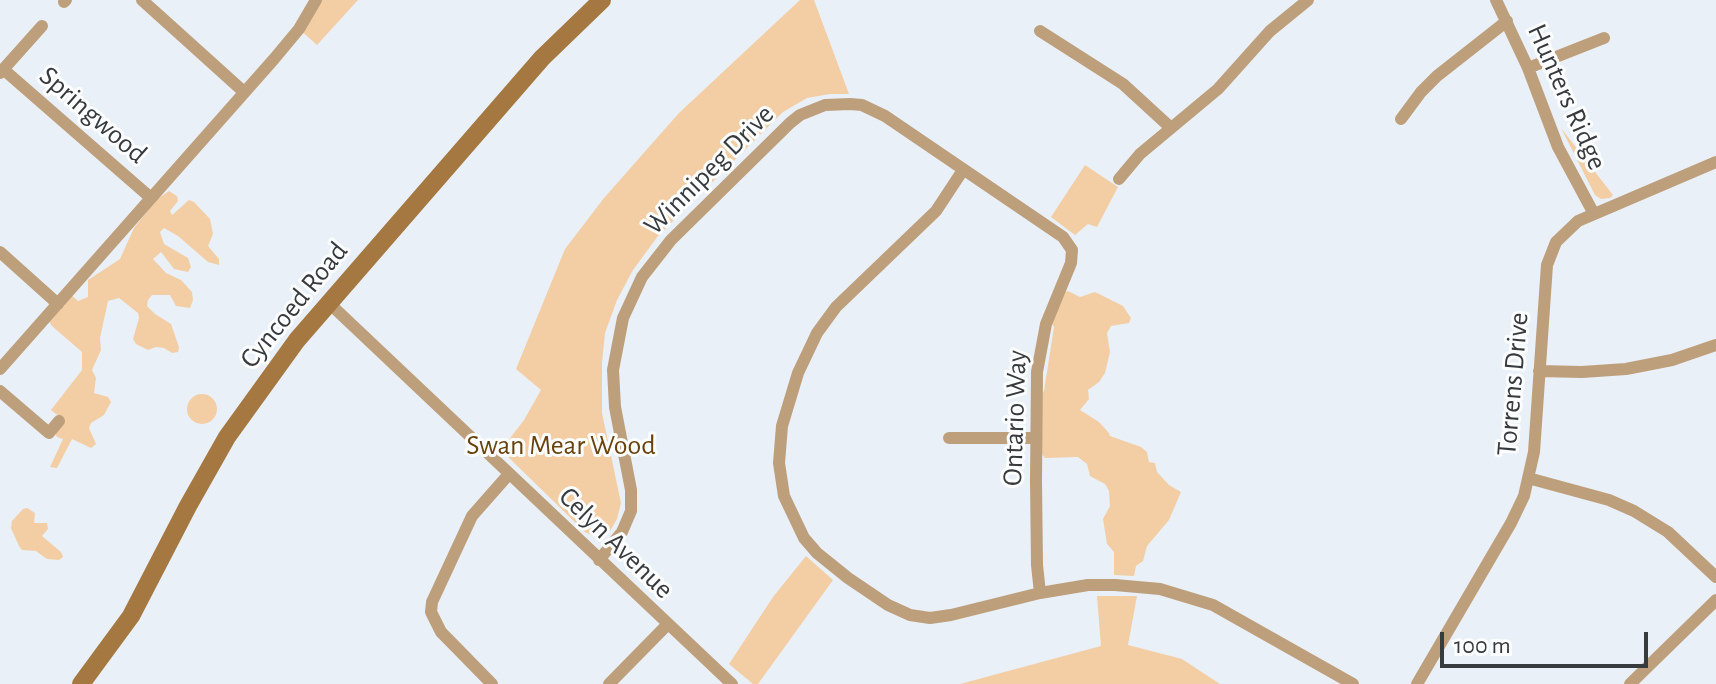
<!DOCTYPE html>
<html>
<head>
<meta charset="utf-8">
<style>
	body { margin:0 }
	#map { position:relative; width:1716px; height:684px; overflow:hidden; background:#e9f0f7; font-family:"Alegreya Sans",sans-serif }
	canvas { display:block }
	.scale { position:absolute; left:1440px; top:632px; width:208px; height:36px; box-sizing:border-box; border:4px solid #383b3e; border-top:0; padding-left:10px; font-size:24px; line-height:28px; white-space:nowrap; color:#383b3e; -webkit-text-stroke:6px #fbfdfe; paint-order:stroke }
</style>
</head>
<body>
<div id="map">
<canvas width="1716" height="684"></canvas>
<div class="scale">100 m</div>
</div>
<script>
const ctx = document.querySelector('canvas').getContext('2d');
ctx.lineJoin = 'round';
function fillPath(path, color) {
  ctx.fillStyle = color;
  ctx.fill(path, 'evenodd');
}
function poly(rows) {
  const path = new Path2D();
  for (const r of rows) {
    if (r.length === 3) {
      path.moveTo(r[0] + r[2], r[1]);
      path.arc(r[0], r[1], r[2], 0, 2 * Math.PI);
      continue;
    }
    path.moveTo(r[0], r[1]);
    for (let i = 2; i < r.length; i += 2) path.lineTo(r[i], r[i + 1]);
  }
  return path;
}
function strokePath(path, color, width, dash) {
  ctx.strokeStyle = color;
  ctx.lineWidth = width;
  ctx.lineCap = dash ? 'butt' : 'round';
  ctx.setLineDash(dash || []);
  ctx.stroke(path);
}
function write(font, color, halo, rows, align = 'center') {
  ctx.font = font + ' "Alegreya Sans",sans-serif';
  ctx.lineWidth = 6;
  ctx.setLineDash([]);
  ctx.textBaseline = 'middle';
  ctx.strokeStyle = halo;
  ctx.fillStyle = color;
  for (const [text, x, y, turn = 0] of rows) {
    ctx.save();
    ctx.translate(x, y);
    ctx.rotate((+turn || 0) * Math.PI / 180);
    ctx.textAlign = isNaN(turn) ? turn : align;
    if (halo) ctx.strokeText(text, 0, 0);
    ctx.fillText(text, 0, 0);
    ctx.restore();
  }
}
const green = poly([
	[316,0,358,0,317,45,299,29],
	[800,0,814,0,849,94,830,94,807,98,783,112,658,236,633,270,617,300,605,333,602,363,602,413,621,503,617,519,610,531,601,537,593,536,585,532,501,450,524,420,541,390,516,369,565,249,604,198,679,113],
	[1561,128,1613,195,1610,198,1601,199,1595,195],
	[1085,165,1118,187,1097,227,1088,224,1075,235,1051,217],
	[169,191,177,196,178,201,170,211,172,215,189,200,194,202,210,219,213,234,208,246,219,259,219,265,208,262,178,236,164,228,160,232,164,244,188,258,191,267,188,272,174,269,161,252,153,259,166,273,181,280,192,292,193,300,190,308,176,306,170,295,152,295,148,300,147,306,155,314,171,324,179,347,178,352,172,353,164,348,156,347,148,350,136,344,133,339,139,318,138,313,119,298,108,301,100,338,101,350,92,370,96,378,94,393,108,397,111,402,104,415,91,423,89,428,96,444,91,448,72,439,57,468,50,467,63,439,57,437,54,431,61,418,51,410,82,370,82,352,52,326,46,317,68,292,78,301,88,297,88,280,120,259,134,228,156,200],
	[1068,291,1080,297,1095,292,1123,306,1131,318,1129,323,1111,326,1107,333,1110,352,1105,373,1099,382,1088,390,1089,399,1080,410,1099,422,1109,433,1110,436,1141,447,1147,452,1149,462,1155,463,1157,472,1169,485,1181,492,1169,520,1147,546,1143,561,1136,566,1134,576,1114,575,1114,552,1107,544,1103,519,1110,506,1109,491,1105,484,1090,476,1087,464,1078,457,1045,458,1041,453,1038,396,1044,391,1054,327,1050,320,1063,293],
	[202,409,15],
	[27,508,35,513,34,523,47,523,48,529,42,536,61,552,63,557,59,560,47,559,36,551,22,550,19,546,11,528,12,521,23,509],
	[806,556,833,580,758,684,753,684,729,664,773,597],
	[1097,596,1137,596,1128,645,1182,659,1220,684,960,684,1101,646]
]);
const street = poly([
	[142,0,244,92],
	[1496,0,1528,68,1558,147,1594,214],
	[64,2,66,0],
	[1040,31,1123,84,1171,128],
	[1528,68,1604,38],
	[3,69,151,198],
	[0,73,42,26],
	[1401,119,1421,92,1437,76,1507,21],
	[963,170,936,211,836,307,817,333,798,373,782,426,779,463,784,496,804,538,817,553,848,578,888,605,910,615,930,618,951,615,1040,593,1088,585,1115,585,1160,589,1213,605,1353,684],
	[1119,179,1140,154,1218,89,1270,31,1308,0],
	[0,252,58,304],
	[329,303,732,684],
	[0,369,274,59,299,29,316,0],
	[1539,371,1582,372,1626,369,1672,360,1716,345],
	[0,391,49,433,59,421],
	[949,438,1035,438],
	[1528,478,1609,500,1634,511,1668,532,1716,577],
	[599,560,622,532,631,511,631,490,615,407,613,370,623,318,642,277,671,240,790,123,800,115,825,105,850,104,862,105,885,116,1063,237,1072,250,1071,263,1046,324,1037,372,1036,481,1037,565,1040,593],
	[492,684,441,632,431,612,432,602,472,516,509,474],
	[609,684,667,625],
	[1417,684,1511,523,1524,496,1534,452,1547,265,1556,242,1578,221,1716,162],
	[1630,684,1716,600]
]);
const secondary = poly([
	[81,684,131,616,188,506,227,437,297,340,542,58,602,0]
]);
const streetNames = [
	["Hunters Ridge",1567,97,66],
	["Springwood",93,115,41],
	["Winnipeg Drive",709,170,-45],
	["Cyncoed Road",294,305,-51],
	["Torrens Drive",1513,384,-85],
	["Ontario Way",1015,418,-88],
	["Celyn Avenue",616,543,44]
];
const parkNames = [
	["Swan Mear Wood",561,446]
];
fillPath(green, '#f3cea5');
strokePath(street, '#be9f7c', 12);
strokePath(secondary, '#a57841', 18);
write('28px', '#383b3e', '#fbfdfe', streetNames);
write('28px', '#69430d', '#fbfdfe', parkNames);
</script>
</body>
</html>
